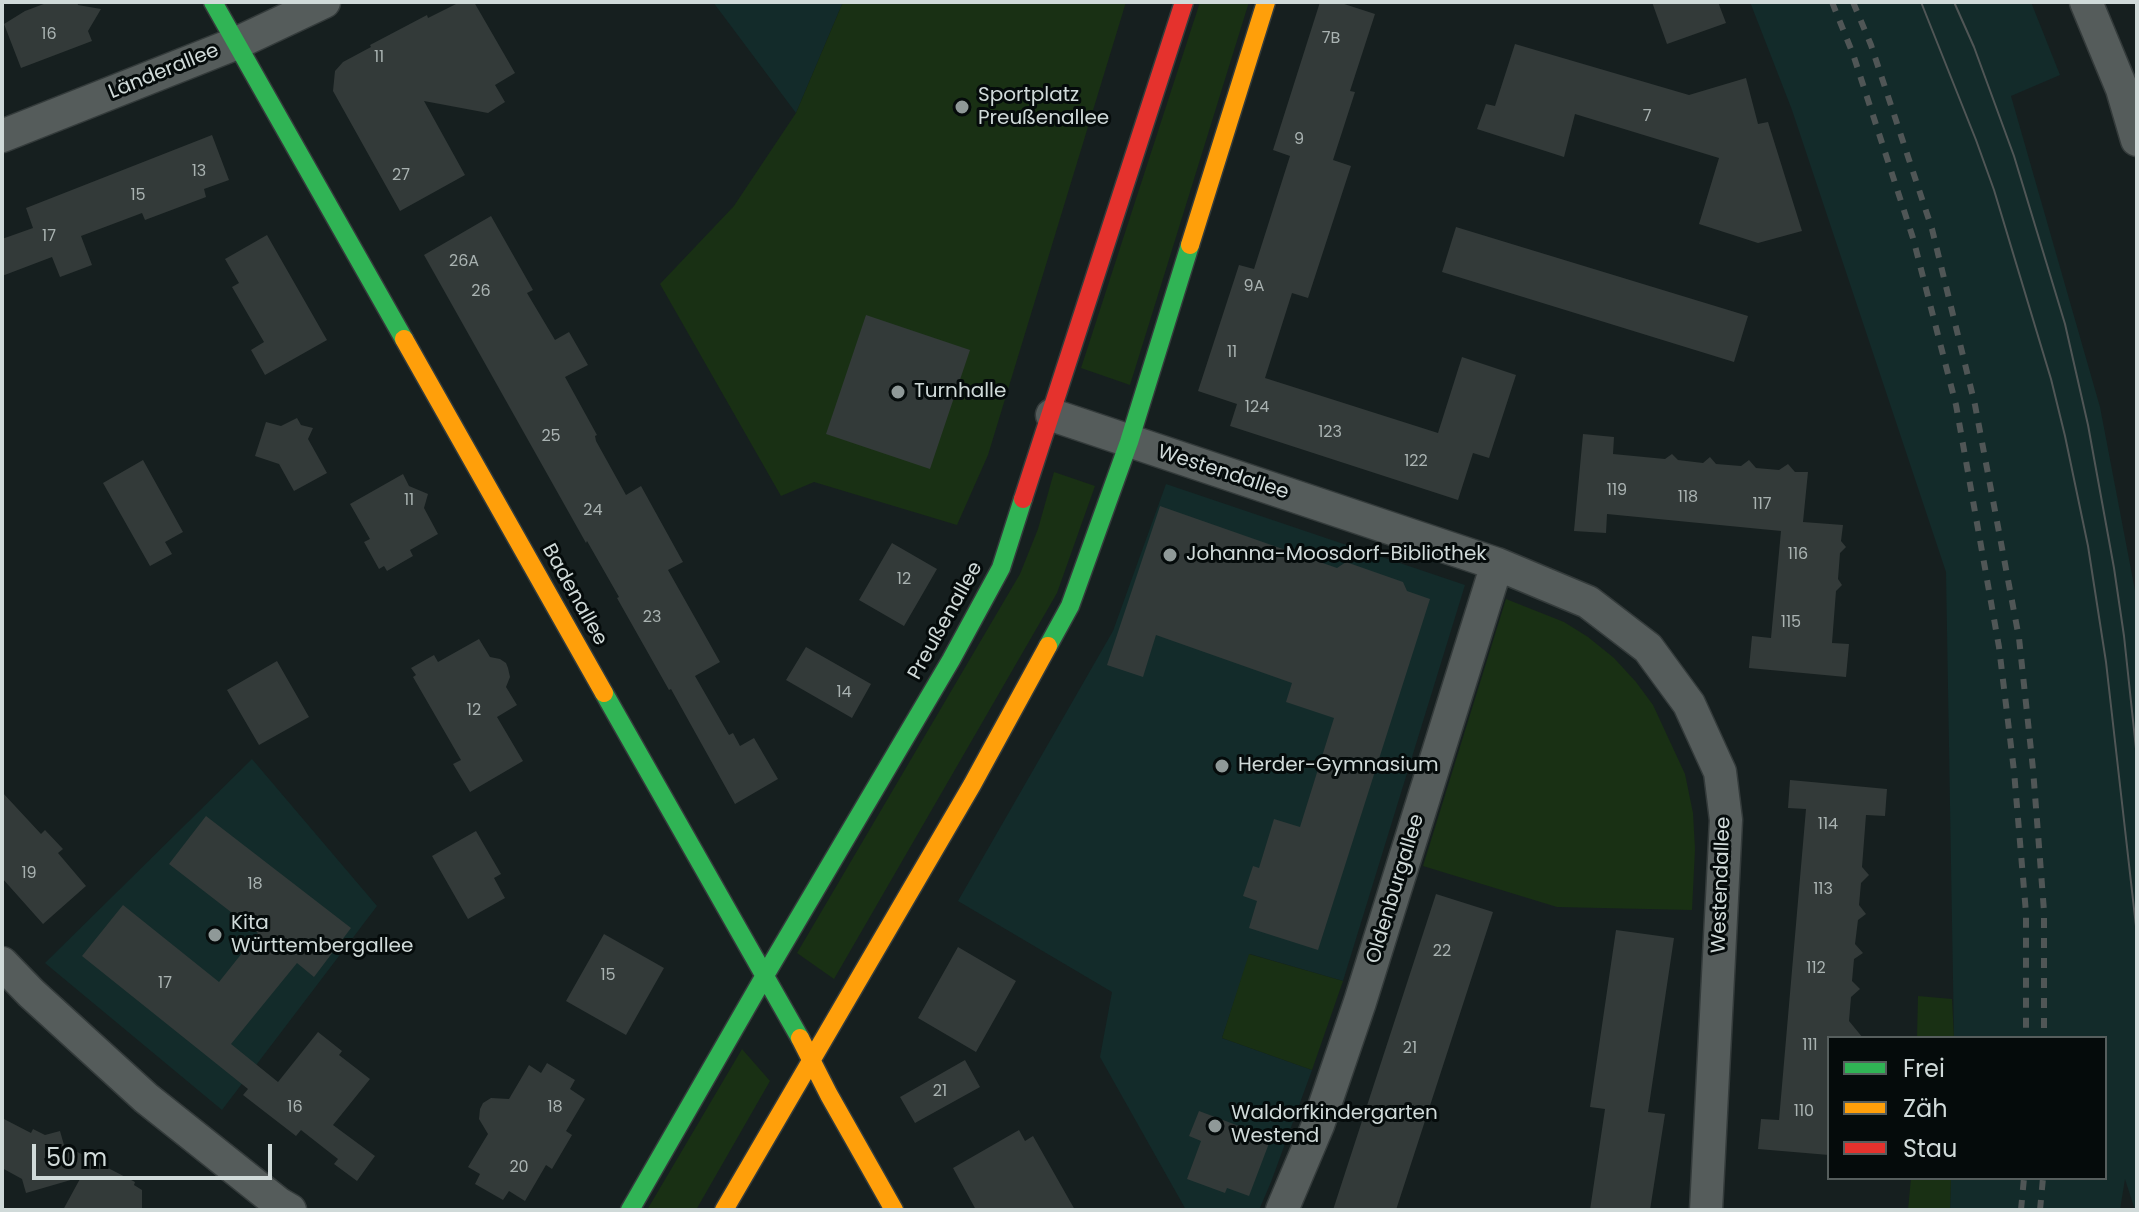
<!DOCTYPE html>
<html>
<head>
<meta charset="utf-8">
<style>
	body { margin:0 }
	#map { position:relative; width:2139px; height:1212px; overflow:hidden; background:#161f1f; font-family:Poppins,sans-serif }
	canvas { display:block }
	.frame { position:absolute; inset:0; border:4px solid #d0dad9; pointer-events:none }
	.legend { position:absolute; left:1827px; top:1036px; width:280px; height:144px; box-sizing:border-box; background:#050b0b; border:2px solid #565e5d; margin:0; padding:10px 14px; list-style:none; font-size:24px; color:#d0dad9 }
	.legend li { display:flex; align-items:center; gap:16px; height:40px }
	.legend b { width:40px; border:2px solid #565e5d }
	.scale { position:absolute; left:32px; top:1144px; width:240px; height:36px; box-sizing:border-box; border:4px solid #d0dad9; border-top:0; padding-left:10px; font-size:24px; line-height:28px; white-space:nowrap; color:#d0dad9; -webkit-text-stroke:6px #050b0b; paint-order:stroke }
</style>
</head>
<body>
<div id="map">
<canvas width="2139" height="1212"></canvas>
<div class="frame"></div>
<ul class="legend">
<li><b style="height:10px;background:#30b455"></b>Frei</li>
<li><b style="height:10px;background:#ff9f0a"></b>Zäh</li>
<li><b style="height:10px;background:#e5322d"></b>Stau</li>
</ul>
<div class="scale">50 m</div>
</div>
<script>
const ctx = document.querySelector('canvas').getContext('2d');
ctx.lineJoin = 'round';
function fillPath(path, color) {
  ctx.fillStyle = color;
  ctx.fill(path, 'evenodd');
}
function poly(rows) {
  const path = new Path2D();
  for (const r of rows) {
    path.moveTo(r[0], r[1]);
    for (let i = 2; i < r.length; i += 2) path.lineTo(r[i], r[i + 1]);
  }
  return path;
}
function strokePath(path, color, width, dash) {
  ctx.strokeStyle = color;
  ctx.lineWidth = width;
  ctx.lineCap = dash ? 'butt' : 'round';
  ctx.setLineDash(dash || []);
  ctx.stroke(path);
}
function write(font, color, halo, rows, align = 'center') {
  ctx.font = font + ' Poppins,sans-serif';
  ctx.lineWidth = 6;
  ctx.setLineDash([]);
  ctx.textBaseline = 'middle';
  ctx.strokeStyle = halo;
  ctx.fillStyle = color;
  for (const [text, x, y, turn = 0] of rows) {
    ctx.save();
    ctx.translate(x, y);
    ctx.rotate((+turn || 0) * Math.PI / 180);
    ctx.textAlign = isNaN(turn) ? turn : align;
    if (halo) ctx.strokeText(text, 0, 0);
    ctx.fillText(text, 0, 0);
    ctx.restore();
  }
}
const built = poly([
	[713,2,843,2,796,113],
	[1750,2,2031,2,2060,75,2011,96,2100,407,2137,601,2137,1210,2135,1210,2125,1179,2120,1210,1950,1210,1951,1178,2105,1178,2105,1038,1954,1038,1946,572,1792,110],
	[1166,484,1465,585,1343,981,1250,954,1222,1038,1312,1070,1271,1182,1259,1210,1186,1210,1100,1057,1112,992,958,901,1113,631],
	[252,759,377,906,222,1110,45,963]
]);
const green = poly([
	[843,2,1126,2,988,455,957,525,814,482,781,496,660,284,734,206,796,113],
	[1200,2,1249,2,1130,385,1081,368],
	[1054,472,1095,486,1057,593,834,979,797,953,1020,574,1038,529],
	[1506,599,1564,622,1588,637,1614,658,1636,682,1653,705,1685,774,1693,813,1695,849,1692,910,1557,907,1423,866],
	[1249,954,1343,981,1312,1070,1222,1038],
	[1918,996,1952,999,1954,1038,1917,1038],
	[742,1049,770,1081,696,1210,647,1210],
	[1911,1178,1951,1178,1950,1210,1908,1210]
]);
const building = poly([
	[49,2,77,2,78,5,101,9,88,31,92,41,21,68,4,24,25,11],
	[460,2,474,2,515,73,495,85,505,102,488,113,424,101,465,175,400,211,333,91,335,71,343,62,371,47,370,45,427,15,428,18],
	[1320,2,1338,2,1375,14,1350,91,1355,92,1333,160,1351,166,1308,298,1292,293,1265,378,1438,433,1462,357,1516,375,1489,458,1473,453,1458,500,1230,426,1237,404,1198,391,1239,265,1254,269,1290,156,1273,150],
	[1652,2,1718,2,1726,23,1667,44],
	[1515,44,1689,95,1746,78,1758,124,1768,122,1802,231,1758,243,1699,224,1719,158,1575,114,1564,157,1477,129,1486,104,1495,106],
	[212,135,229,180,204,189,206,197,145,220,142,213,81,236,92,265,60,277,52,257,2,276,2,239,33,228,26,208],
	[491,216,533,290,527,293,555,340,569,332,588,365,565,377,597,435,595,436,596,441,626,495,641,486,683,562,668,570,720,662,695,676,729,735,733,733,740,746,754,738,778,779,735,804,671,689,669,690,617,598,619,597,587,541,586,543,424,255],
	[1456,227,1748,316,1734,362,1442,272],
	[267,235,327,340,265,375,251,350,264,342,232,287,239,283,225,259],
	[866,315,970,350,930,469,826,434],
	[297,418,301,425,313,428,308,439,327,473,294,491,279,464,255,456,266,422,281,426],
	[1583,434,1614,437,1613,454,1665,459,1672,454,1678,460,1703,463,1710,457,1716,464,1741,466,1749,460,1756,468,1779,470,1788,464,1795,472,1808,472,1803,522,1843,525,1841,541,1846,547,1840,553,1838,579,1842,585,1836,591,1832,643,1849,644,1846,677,1749,668,1752,636,1771,638,1781,531,1607,514,1606,533,1574,531],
	[143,460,183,532,165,542,172,554,150,566,103,483],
	[403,474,409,486,428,494,424,508,438,534,410,550,413,556,387,571,384,566,379,569,364,542,370,539,350,504],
	[1160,506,1337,568,1346,562,1403,582,1407,591,1430,599,1318,950,1249,928,1257,901,1243,896,1253,866,1259,868,1274,819,1300,827,1334,718,1286,702,1292,683,1156,635,1143,677,1107,665],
	[892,543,937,569,904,626,859,600],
	[479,639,490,657,500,659,506,663,508,668,510,677,506,687,517,705,497,717,523,761,470,792,453,764,461,760,413,677,416,675,411,668,434,655,438,662],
	[806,647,871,684,852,718,786,680],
	[277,661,309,717,259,745,227,690],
	[1790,780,1887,789,1885,816,1866,815,1862,867,1869,875,1861,883,1859,905,1866,914,1858,920,1855,944,1863,953,1854,959,1852,981,1860,989,1851,997,1849,1021,1863,1038,1829,1038,1829,1155,1758,1149,1761,1119,1779,1120,1806,809,1788,808],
	[2,792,41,834,45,830,63,849,58,853,86,886,43,924,2,878],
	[206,816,351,928,314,977,297,963,231,1044,278,1082,318,1032,342,1051,339,1055,370,1079,333,1125,375,1156,357,1181,334,1164,338,1159,301,1130,296,1136,243,1095,248,1089,82,956,123,905,219,982,258,933,169,864],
	[476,831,501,874,494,878,505,898,468,919,432,856],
	[1436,894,1493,912,1396,1210,1333,1210],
	[1616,930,1674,938,1648,1112,1665,1114,1650,1210,1590,1210,1605,1109,1590,1107],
	[604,934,664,968,626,1035,566,1001],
	[958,947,1016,981,976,1052,918,1018],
	[965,1060,980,1087,915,1123,900,1097],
	[547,1063,575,1080,570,1089,585,1099,566,1131,572,1135,552,1169,546,1165,525,1201,509,1191,503,1200,475,1184,480,1174,468,1167,488,1134,479,1119,480,1109,483,1103,491,1098,509,1099,529,1065,541,1073],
	[1199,1111,1271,1138,1249,1196,1227,1188,1225,1193,1187,1179,1201,1141,1189,1136],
	[2,1118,31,1133,33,1129,45,1135,60,1131,64,1145,135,1182,134,1185,142,1190,142,1210,63,1210,81,1177,26,1193,22,1179,2,1168],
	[1019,1130,1025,1141,1033,1136,1075,1210,976,1210,953,1168]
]);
const street = poly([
	[2086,2,2122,89,2137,140],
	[2,136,237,43,324,2],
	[1052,415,1497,564,1588,602,1648,648,1689,704,1720,772,1726,820,1706,1210],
	[2,963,31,993,146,1098,278,1203,290,1210],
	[1282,1210,1318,1125,1360,1002,1497,564]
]);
const fast = poly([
	[213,2,404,339],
	[1048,646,1070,606,1129,442,1190,245],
	[604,693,800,1038],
	[630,1210,764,977,951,660,1001,568,1023,499]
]);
const slow = poly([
	[1190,245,1266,2],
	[404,339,604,693],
	[800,1038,829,1095,894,1210],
	[724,1210,972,785,1048,646]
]);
const jam = poly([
	[1023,499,1184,2]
]);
const tram = poly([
	[1921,2,1976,140,1994,190,2051,379,2065,436,2088,546,2106,662,2137,935],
	[1954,2,1974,47,2014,156,2065,324,2088,425,2114,568,2124,636,2137,758]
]);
const rail = poly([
	[1832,2,1853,54,1913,238,1956,405,1999,647,2014,771,2026,913,2026,1038],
	[1853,2,1871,45,1932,229,1975,405,2019,638,2033,769,2044,911,2044,1038],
	[2021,1210,2024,1178],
	[2040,1210,2043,1178]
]);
const markers = [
	[962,107,8,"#8f9998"],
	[898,392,8,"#8f9998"],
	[1170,555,8,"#8f9998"],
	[1222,766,8,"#8f9998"],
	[215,935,8,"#8f9998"],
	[1215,1126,8,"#8f9998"]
];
const numberNames = [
	["16",49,35],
	["7B",1331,39],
	["11",379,58],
	["7",1647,117],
	["9",1299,140],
	["13",199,172],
	["27",401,176],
	["15",138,196],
	["17",49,237],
	["26A",464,262],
	["9A",1254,287],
	["26",481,292],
	["11",1232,353],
	["124",1257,408],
	["123",1330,433],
	["25",551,437],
	["122",1416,462],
	["119",1617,491],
	["118",1688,498],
	["11",409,501],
	["117",1762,505],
	["24",593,511],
	["116",1798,555],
	["12",904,580],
	["23",652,618],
	["115",1791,623],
	["14",844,693],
	["12",474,711],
	["114",1828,825],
	["19",29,874],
	["18",255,885],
	["113",1823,890],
	["22",1442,952],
	["112",1816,969],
	["15",608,976],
	["17",165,984],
	["111",1810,1046],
	["21",1410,1049],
	["21",940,1092],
	["16",295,1108],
	["18",555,1108],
	["110",1804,1112],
	["20",519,1168]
];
const streetNames = [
	["Länderallee",164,72,-22],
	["Westendallee",1223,473,18],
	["Badenallee",574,595,61],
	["Preußenallee",946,621,-61],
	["Westendallee",1722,885,-88],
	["Oldenburgallee",1396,889,-73]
];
const poiNames = [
	["Sportplatz",978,96],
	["Preußenallee",978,119],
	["Turnhalle",914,392],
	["Johanna-Moosdorf-Bibliothek",1186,555],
	["Herder-Gymnasium",1238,766],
	["Kita",231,924],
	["Württembergallee",231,947],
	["Waldorfkindergarten",1231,1114],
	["Westend",1231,1137]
];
fillPath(built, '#132b2a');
fillPath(green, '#193014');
fillPath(building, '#333a39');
strokePath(street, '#343b3b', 35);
strokePath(fast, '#343b3b', 21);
strokePath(slow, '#343b3b', 21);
strokePath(jam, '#343b3b', 21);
strokePath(street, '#555c5b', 32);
strokePath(fast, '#30b455', 18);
strokePath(slow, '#ff9f0a', 18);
strokePath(jam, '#e5322d', 18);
strokePath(tram, '#505656', 2);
strokePath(rail, '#505656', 6, [10, 10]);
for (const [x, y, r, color] of markers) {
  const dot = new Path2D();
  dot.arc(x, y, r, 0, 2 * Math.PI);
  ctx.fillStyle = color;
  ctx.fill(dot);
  strokePath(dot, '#050b0b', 3);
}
write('16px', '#a9b2b1', null, numberNames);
write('20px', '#d0dad9', '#050b0b', streetNames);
write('20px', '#d0dad9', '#050b0b', poiNames, 'left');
</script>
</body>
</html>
